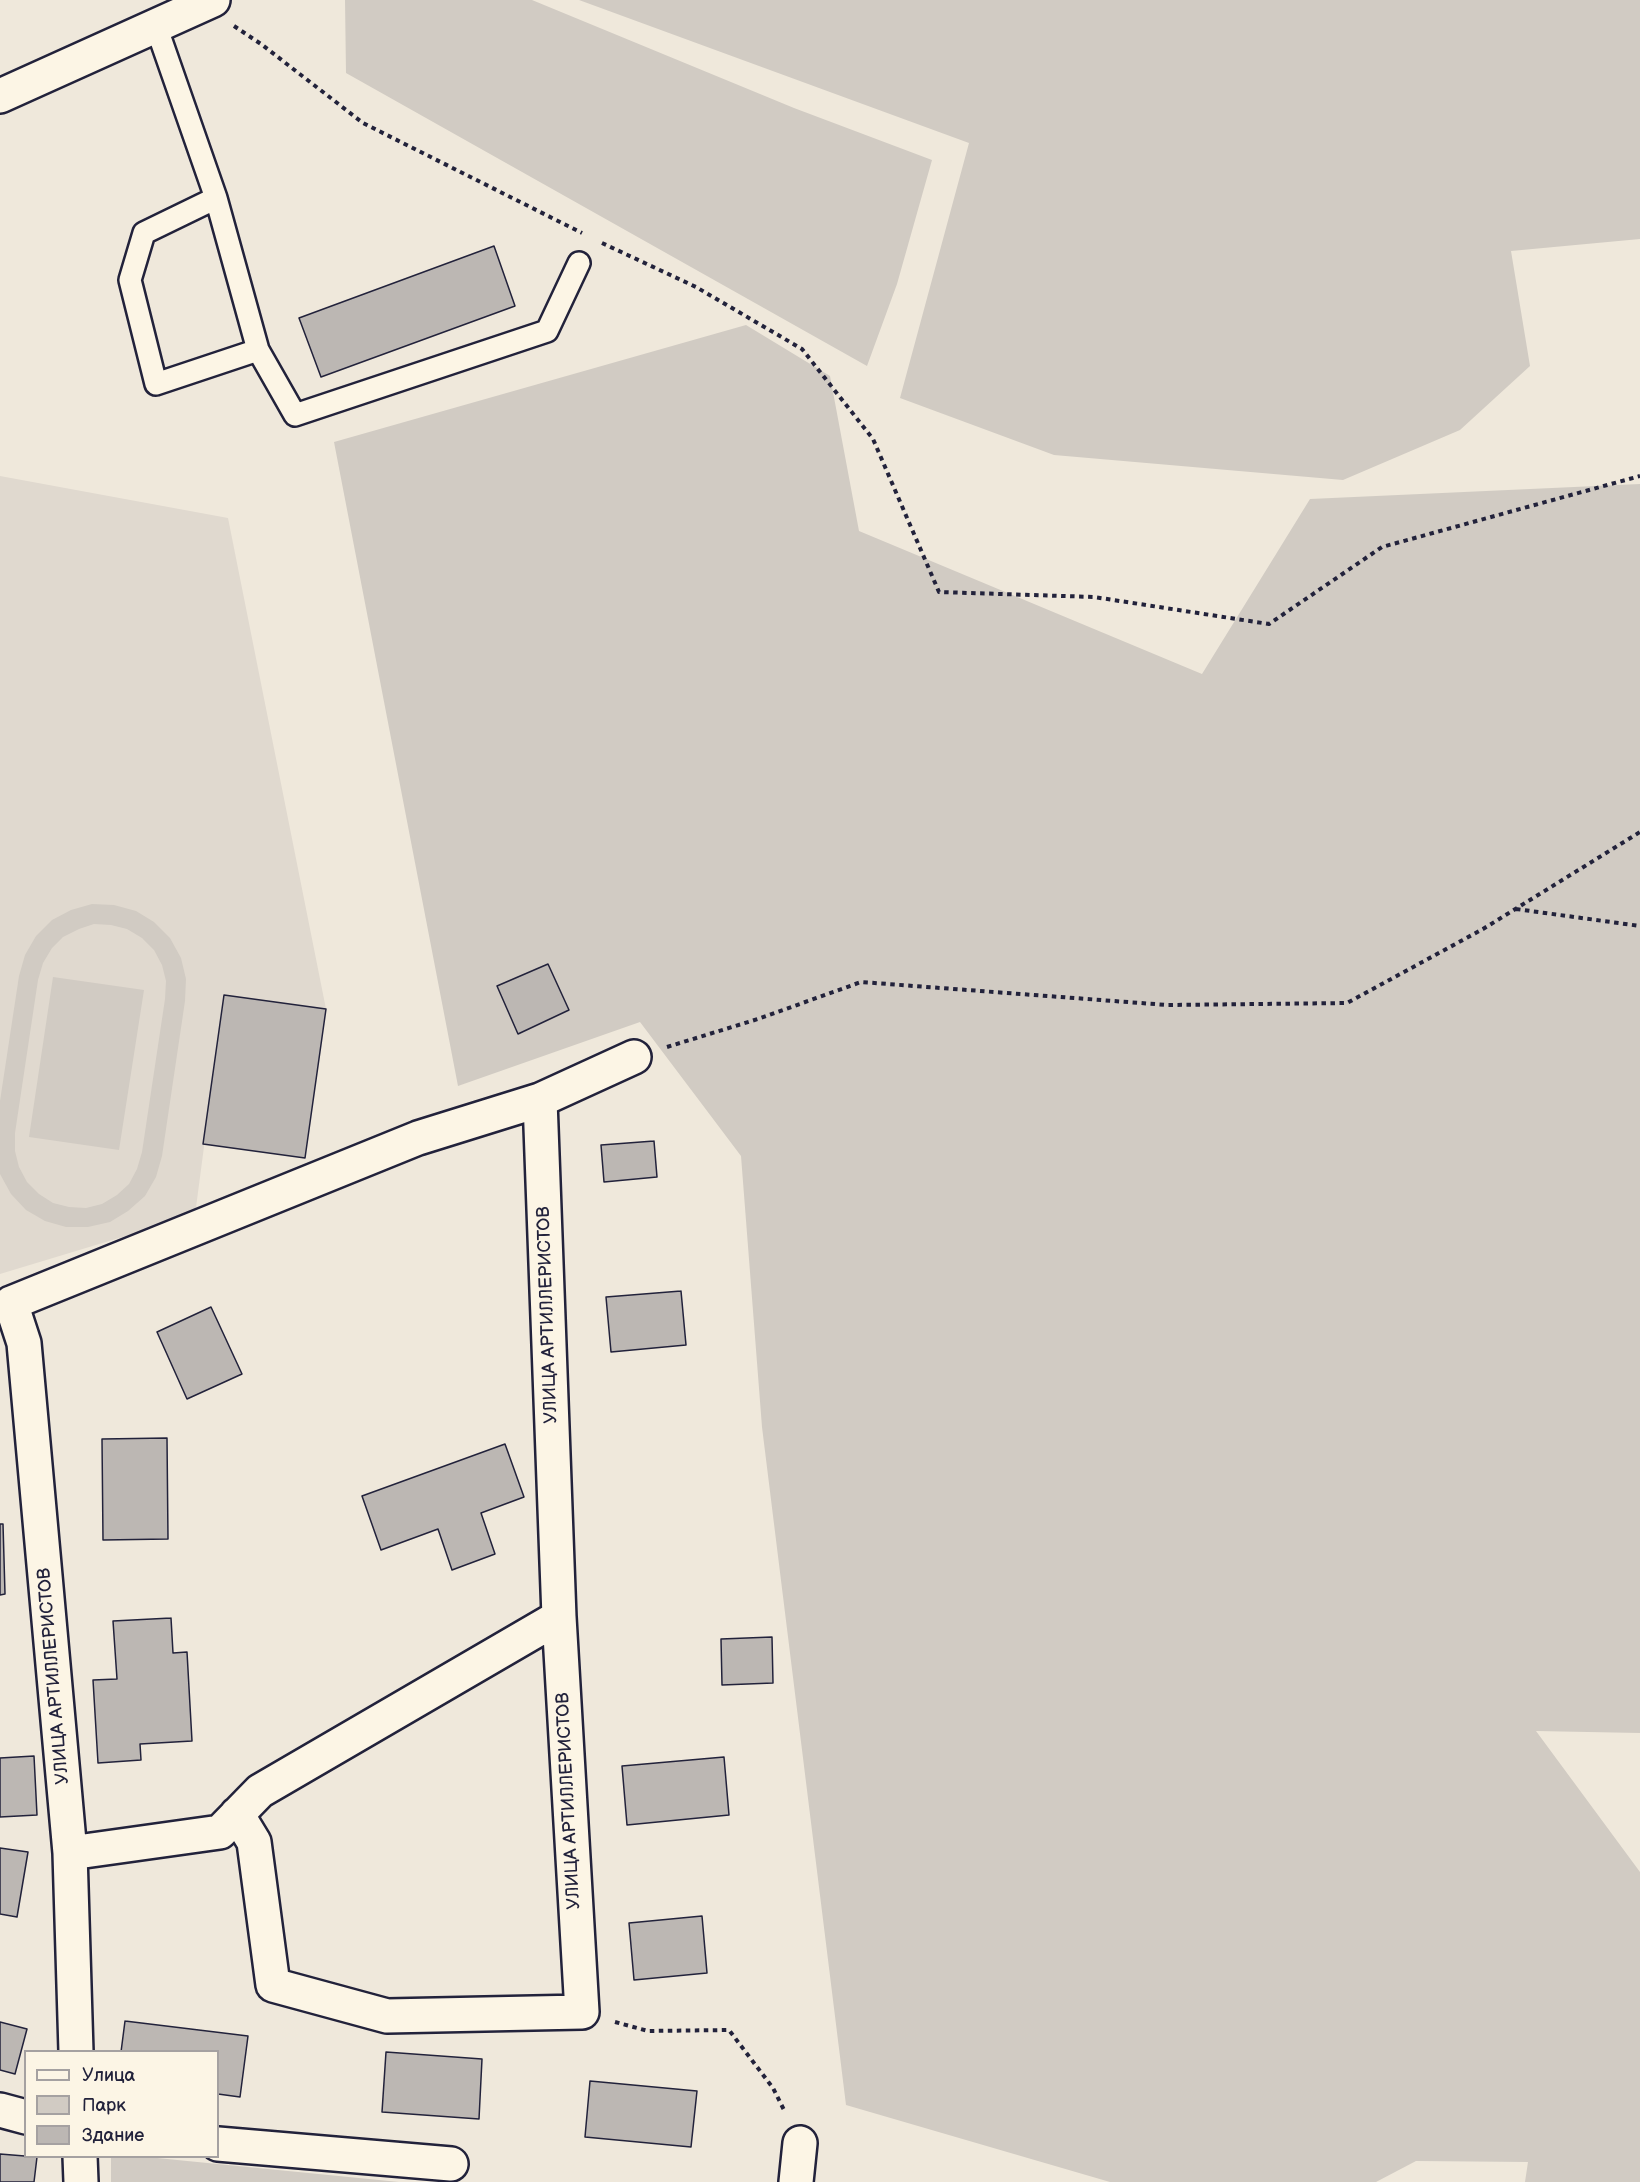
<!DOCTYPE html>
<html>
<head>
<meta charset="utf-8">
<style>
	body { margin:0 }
	#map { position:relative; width:1640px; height:2182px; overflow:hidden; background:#efe8db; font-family:"Balsamiq Sans",sans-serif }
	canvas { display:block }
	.legend { position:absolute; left:24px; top:2050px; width:195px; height:108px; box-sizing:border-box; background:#fcf5e5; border:2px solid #a5a1a1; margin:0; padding:8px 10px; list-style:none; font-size:18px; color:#22223b }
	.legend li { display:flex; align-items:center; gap:12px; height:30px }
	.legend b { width:30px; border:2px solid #a5a1a1 }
</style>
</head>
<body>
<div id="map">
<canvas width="1640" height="2182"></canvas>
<ul class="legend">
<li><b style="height:8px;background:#fcf5e5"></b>Улица</li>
<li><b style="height:16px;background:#d1cbc3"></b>Парк</li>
<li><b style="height:16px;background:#bcb7b3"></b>Здание</li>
</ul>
</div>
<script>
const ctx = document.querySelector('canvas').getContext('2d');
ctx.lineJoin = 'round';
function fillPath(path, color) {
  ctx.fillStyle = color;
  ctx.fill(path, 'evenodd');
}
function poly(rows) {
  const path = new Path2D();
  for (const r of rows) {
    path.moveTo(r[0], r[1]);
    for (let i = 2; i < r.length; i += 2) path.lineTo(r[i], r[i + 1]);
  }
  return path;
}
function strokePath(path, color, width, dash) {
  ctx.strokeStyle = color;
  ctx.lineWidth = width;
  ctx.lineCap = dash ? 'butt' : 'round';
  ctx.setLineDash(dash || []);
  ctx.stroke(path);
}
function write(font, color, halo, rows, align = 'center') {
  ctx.font = font + ' "Balsamiq Sans",sans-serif';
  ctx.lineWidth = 5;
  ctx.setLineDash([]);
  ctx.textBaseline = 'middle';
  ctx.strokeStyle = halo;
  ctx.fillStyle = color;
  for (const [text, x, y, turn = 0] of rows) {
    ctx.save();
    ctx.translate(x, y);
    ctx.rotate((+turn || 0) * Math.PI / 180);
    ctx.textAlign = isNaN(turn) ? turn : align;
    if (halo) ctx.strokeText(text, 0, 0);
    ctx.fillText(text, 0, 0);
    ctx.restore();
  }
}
const built = poly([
	[0,476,228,518,326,1009,224,995,195,1215,0,1274]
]);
const green = poly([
	[345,0,532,0,794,108,932,160,897,284,867,366,346,73],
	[579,0,1640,0,1640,239,1511,251,1530,366,1460,430,1343,480,1054,455,900,398,969,143],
	[746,325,830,376,859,531,1202,674,1310,499,1640,484,1640,1733,1536,1731,1640,1872,1640,2182,1525,2182,1528,2162,1416,2161,1376,2182,1110,2182,846,2105,762,1427,741,1156,640,1022,458,1086,334,442],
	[92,904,114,905,136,911,154,922,170,938,181,958,186,979,185,1001,162,1156,156,1177,145,1196,128,1211,110,1222,88,1227,66,1227,45,1221,26,1210,11,1194,0,1174,0,1101,19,976,25,955,36,936,52,920,71,910],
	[94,924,111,925,127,929,142,938,154,950,162,965,166,981,165,999,142,1152,137,1169,129,1184,117,1195,102,1204,86,1208,69,1207,53,1203,39,1194,27,1182,19,1167,15,1151,15,1133,38,980,43,963,52,948,63,937,79,929],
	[53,977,144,990,119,1150,29,1137],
	[111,2157,147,2157,399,2182,111,2182]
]);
const building = poly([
	[494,246,515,306,321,377,299,318,494,246],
	[548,964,569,1010,518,1034,497,986,548,964],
	[224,995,326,1009,305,1158,203,1144,224,995],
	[654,1141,657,1177,604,1182,601,1145,654,1141],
	[681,1291,686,1345,611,1352,606,1297,681,1291],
	[211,1307,242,1374,187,1399,157,1332,211,1307],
	[167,1438,168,1539,103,1540,102,1439,167,1438],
	[505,1444,524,1497,481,1513,495,1554,452,1570,438,1529,381,1550,362,1496,505,1444],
	[0,1524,3,1524,5,1594,0,1595,0,1524],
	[171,1618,173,1653,187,1652,192,1741,140,1744,141,1760,98,1763,93,1680,117,1679,113,1621,171,1618],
	[772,1637,773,1683,722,1685,721,1639,772,1637],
	[34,1756,37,1815,0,1817,0,1758,34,1756],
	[724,1757,729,1815,627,1825,622,1766,724,1757],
	[0,1848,28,1852,17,1917,0,1914,0,1848],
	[702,1916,707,1973,634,1980,629,1923,702,1916],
	[125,2021,248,2036,240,2097,218,2094,218,2052,121,2052,125,2021],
	[0,2022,27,2029,15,2074,0,2070,0,2022],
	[386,2052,482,2059,479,2119,382,2112,386,2052],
	[590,2081,697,2091,691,2147,585,2137,590,2081],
	[0,2154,37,2157,34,2182,0,2182,0,2154]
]);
const path = poly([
	[234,26,261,44,363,123,582,233],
	[602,243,696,287,802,349,873,439,939,592,1094,597,1269,624,1382,547,1640,476],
	[1516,909,1640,926],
	[667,1047,758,1019,861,982,1167,1005,1347,1003,1483,929,1640,832],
	[615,2022,648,2031,729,2030,773,2088,785,2112]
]);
const service = poly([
	[156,26,216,198,144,233,130,280,156,384,258,350],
	[216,198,258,350,295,415,547,331,579,263]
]);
const minor = poly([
	[11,1303,24,1343,70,1853,76,2052],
	[11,1303,418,1138,540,1100,634,1057],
	[237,1814,254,1842,273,1985,387,2016,582,2012,559,1617,540,1100],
	[70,1853,220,1832,260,1791,559,1617],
	[0,2110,26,2117],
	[218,2144,451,2164],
	[80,2156,81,2182],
	[796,2182,800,2143]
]);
const tertiary = poly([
	[0,96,213,0]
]);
const streetNames = [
	["УЛИЦА АРТИЛЛЕРИСТОВ",548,1315,-92],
	["УЛИЦА АРТИЛЛЕРИСТОВ",54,1676,-95],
	["УЛИЦА АРТИЛЛЕРИСТОВ",569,1801,-93]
];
fillPath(built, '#e0d9cf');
fillPath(green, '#d1cbc3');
fillPath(building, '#bcb7b3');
strokePath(building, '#22223b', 1.5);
strokePath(service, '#22223b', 26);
strokePath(minor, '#22223b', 38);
strokePath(tertiary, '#22223b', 38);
strokePath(path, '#22223b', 4, [4.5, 4.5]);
strokePath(service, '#fcf5e5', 21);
strokePath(minor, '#fcf5e5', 33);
strokePath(tertiary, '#fcf5e5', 33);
write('18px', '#22223b', '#fcf5e5', streetNames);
</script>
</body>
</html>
